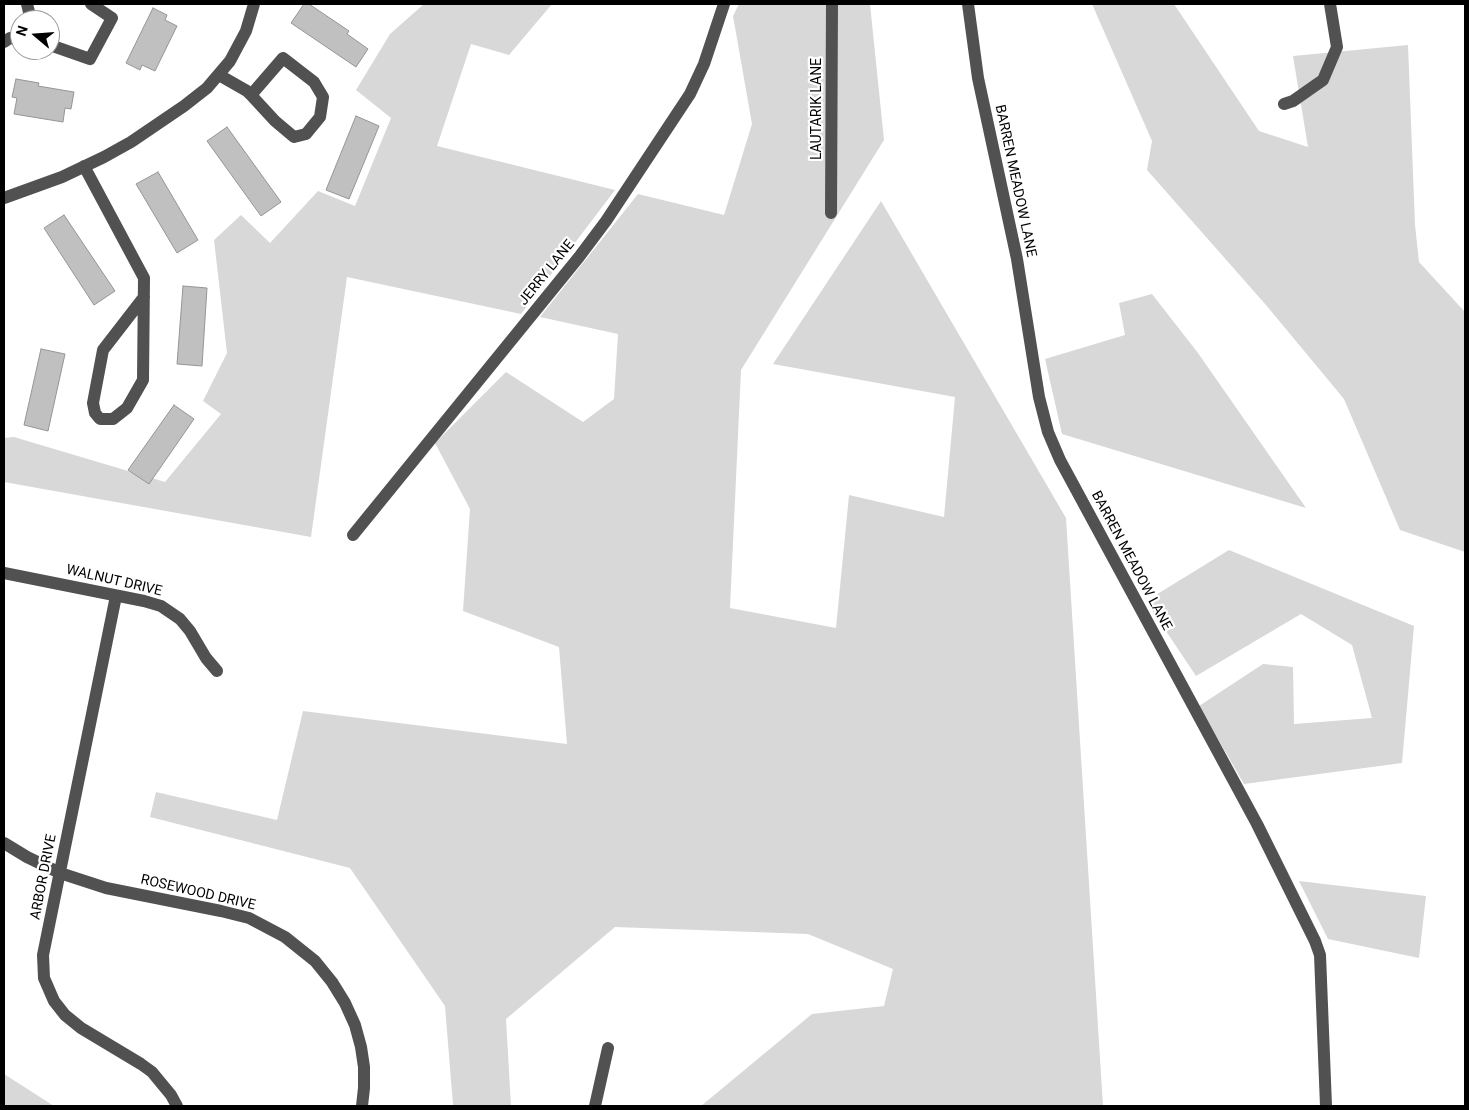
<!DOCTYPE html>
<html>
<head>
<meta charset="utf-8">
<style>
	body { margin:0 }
	#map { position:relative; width:1469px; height:1110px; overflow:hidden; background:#fff; font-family:Roboto,sans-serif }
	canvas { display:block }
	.frame { position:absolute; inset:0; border:5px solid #000; pointer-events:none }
	.north { position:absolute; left:10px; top:10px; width:50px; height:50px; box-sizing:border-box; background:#fff; border:1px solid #999; border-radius:50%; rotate:288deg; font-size:14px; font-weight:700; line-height:20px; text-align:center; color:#000 }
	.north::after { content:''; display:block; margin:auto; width:18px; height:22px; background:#000; clip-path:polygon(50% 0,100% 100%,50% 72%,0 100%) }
</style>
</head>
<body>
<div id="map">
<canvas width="1469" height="1110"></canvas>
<div class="frame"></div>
<div class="north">N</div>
</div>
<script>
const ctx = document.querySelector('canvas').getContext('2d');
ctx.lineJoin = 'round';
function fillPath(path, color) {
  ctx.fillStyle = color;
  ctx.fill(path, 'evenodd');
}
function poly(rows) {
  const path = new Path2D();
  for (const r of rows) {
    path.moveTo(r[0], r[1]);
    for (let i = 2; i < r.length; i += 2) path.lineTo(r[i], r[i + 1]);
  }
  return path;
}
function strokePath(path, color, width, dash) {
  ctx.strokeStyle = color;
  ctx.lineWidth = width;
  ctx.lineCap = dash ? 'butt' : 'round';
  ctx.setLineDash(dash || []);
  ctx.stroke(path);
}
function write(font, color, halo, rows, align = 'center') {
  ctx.font = font + ' Roboto,sans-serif';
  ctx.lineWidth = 4.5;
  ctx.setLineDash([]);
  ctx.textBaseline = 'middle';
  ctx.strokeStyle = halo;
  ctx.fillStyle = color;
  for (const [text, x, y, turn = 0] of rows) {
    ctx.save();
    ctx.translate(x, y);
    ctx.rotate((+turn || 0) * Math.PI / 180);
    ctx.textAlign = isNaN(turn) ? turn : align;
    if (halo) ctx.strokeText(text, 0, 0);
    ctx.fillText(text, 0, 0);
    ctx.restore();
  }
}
const green = poly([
	[424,4,552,4,509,55,471,44,437,146,615,190,521,314,347,277,311,537,4,482,4,438,14,437,165,482,221,414,203,401,227,353,214,240,241,215,270,243,318,191,355,206,391,118,356,90,390,34],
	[739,4,870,4,884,140,741,370,730,608,836,628,849,495,944,517,955,397,773,364,881,201,1066,518,1103,1106,701,1106,812,1014,884,1006,893,969,808,934,615,927,506,1019,511,1106,456,1106,453,1105,445,1006,350,868,150,817,156,792,277,820,303,711,567,744,559,647,463,611,470,509,435,443,506,372,583,422,614,399,618,334,540,317,638,194,724,215,752,124,733,16],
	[1092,4,1174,4,1259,131,1308,147,1293,56,1408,45,1415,225,1419,262,1465,312,1465,552,1400,530,1344,399,1266,305,1147,170,1152,141],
	[1152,294,1198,353,1306,508,1062,434,1045,359,1125,335,1119,303],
	[1229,550,1414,626,1402,763,1244,784,1199,706,1263,664,1293,667,1294,724,1372,718,1352,645,1301,614,1196,676,1146,601],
	[1299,881,1426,896,1419,958,1328,939],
	[4,1074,54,1106,4,1106]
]);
const building = poly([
	[304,4,309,4,349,31,347,34,368,49,356,67,291,23,304,4],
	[153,8,167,15,165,20,177,26,155,71,142,65,140,70,126,63,153,8],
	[16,79,39,83,38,86,74,92,71,109,65,108,63,122,14,114,17,98,12,97,16,79],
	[356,116,379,126,349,199,326,190,356,116],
	[227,127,281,202,261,216,207,141,227,127],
	[158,172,198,240,177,253,136,184,158,172],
	[64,215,115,291,94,305,44,228,64,215],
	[183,286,207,288,202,366,177,364,183,286],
	[41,349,65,354,48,431,24,425,41,349],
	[174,405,194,419,149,484,128,470,174,405]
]);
const minor = poly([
	[27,4,31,20],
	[968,4,978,78,1017,259,1039,397,1048,432,1060,460,1257,824,1315,941,1320,955,1326,1106],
	[4,42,10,38,20,39],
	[50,45,90,59,112,18,91,4],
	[219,75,247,91,251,95,275,121,294,137,306,134,320,117,323,97,314,82,283,58,251,95],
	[1284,104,1293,101,1323,80,1337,47,1330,4],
	[84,166,144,278,143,380,127,408,113,419,100,419,95,413,93,403,103,350,144,297],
	[4,198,62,177,104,157,131,142,184,106,207,88,230,61,246,31,254,4],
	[831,213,832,4],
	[353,535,579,257,606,221,690,94,704,64,724,4],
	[4,573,144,601,161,606,180,619,190,631,206,658,217,671],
	[116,596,43,955,44,978,54,1001,65,1015,81,1028,141,1064,152,1072,171,1095,177,1106],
	[4,843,27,857,60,873,106,888,221,911,249,918,285,937,315,961,332,982,345,1003,355,1025,361,1047,364,1067,364,1088,362,1106],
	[595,1106,608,1048]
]);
const streetNames = [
	["LAUTARIK LANE",817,109,-90],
	["BARREN MEADOW LANE",1015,181,78],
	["JERRY LANE",547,273,-51],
	["BARREN MEADOW LANE",1131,561,62],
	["WALNUT DRIVE",114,581,13],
	["ARBOR DRIVE",44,877,-79],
	["ROSEWOOD DRIVE",198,893,13]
];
fillPath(green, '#d8d8d8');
fillPath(building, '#c0c0c0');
strokePath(building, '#959595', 1);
strokePath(minor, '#515151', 12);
write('14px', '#000', '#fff', streetNames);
</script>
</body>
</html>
